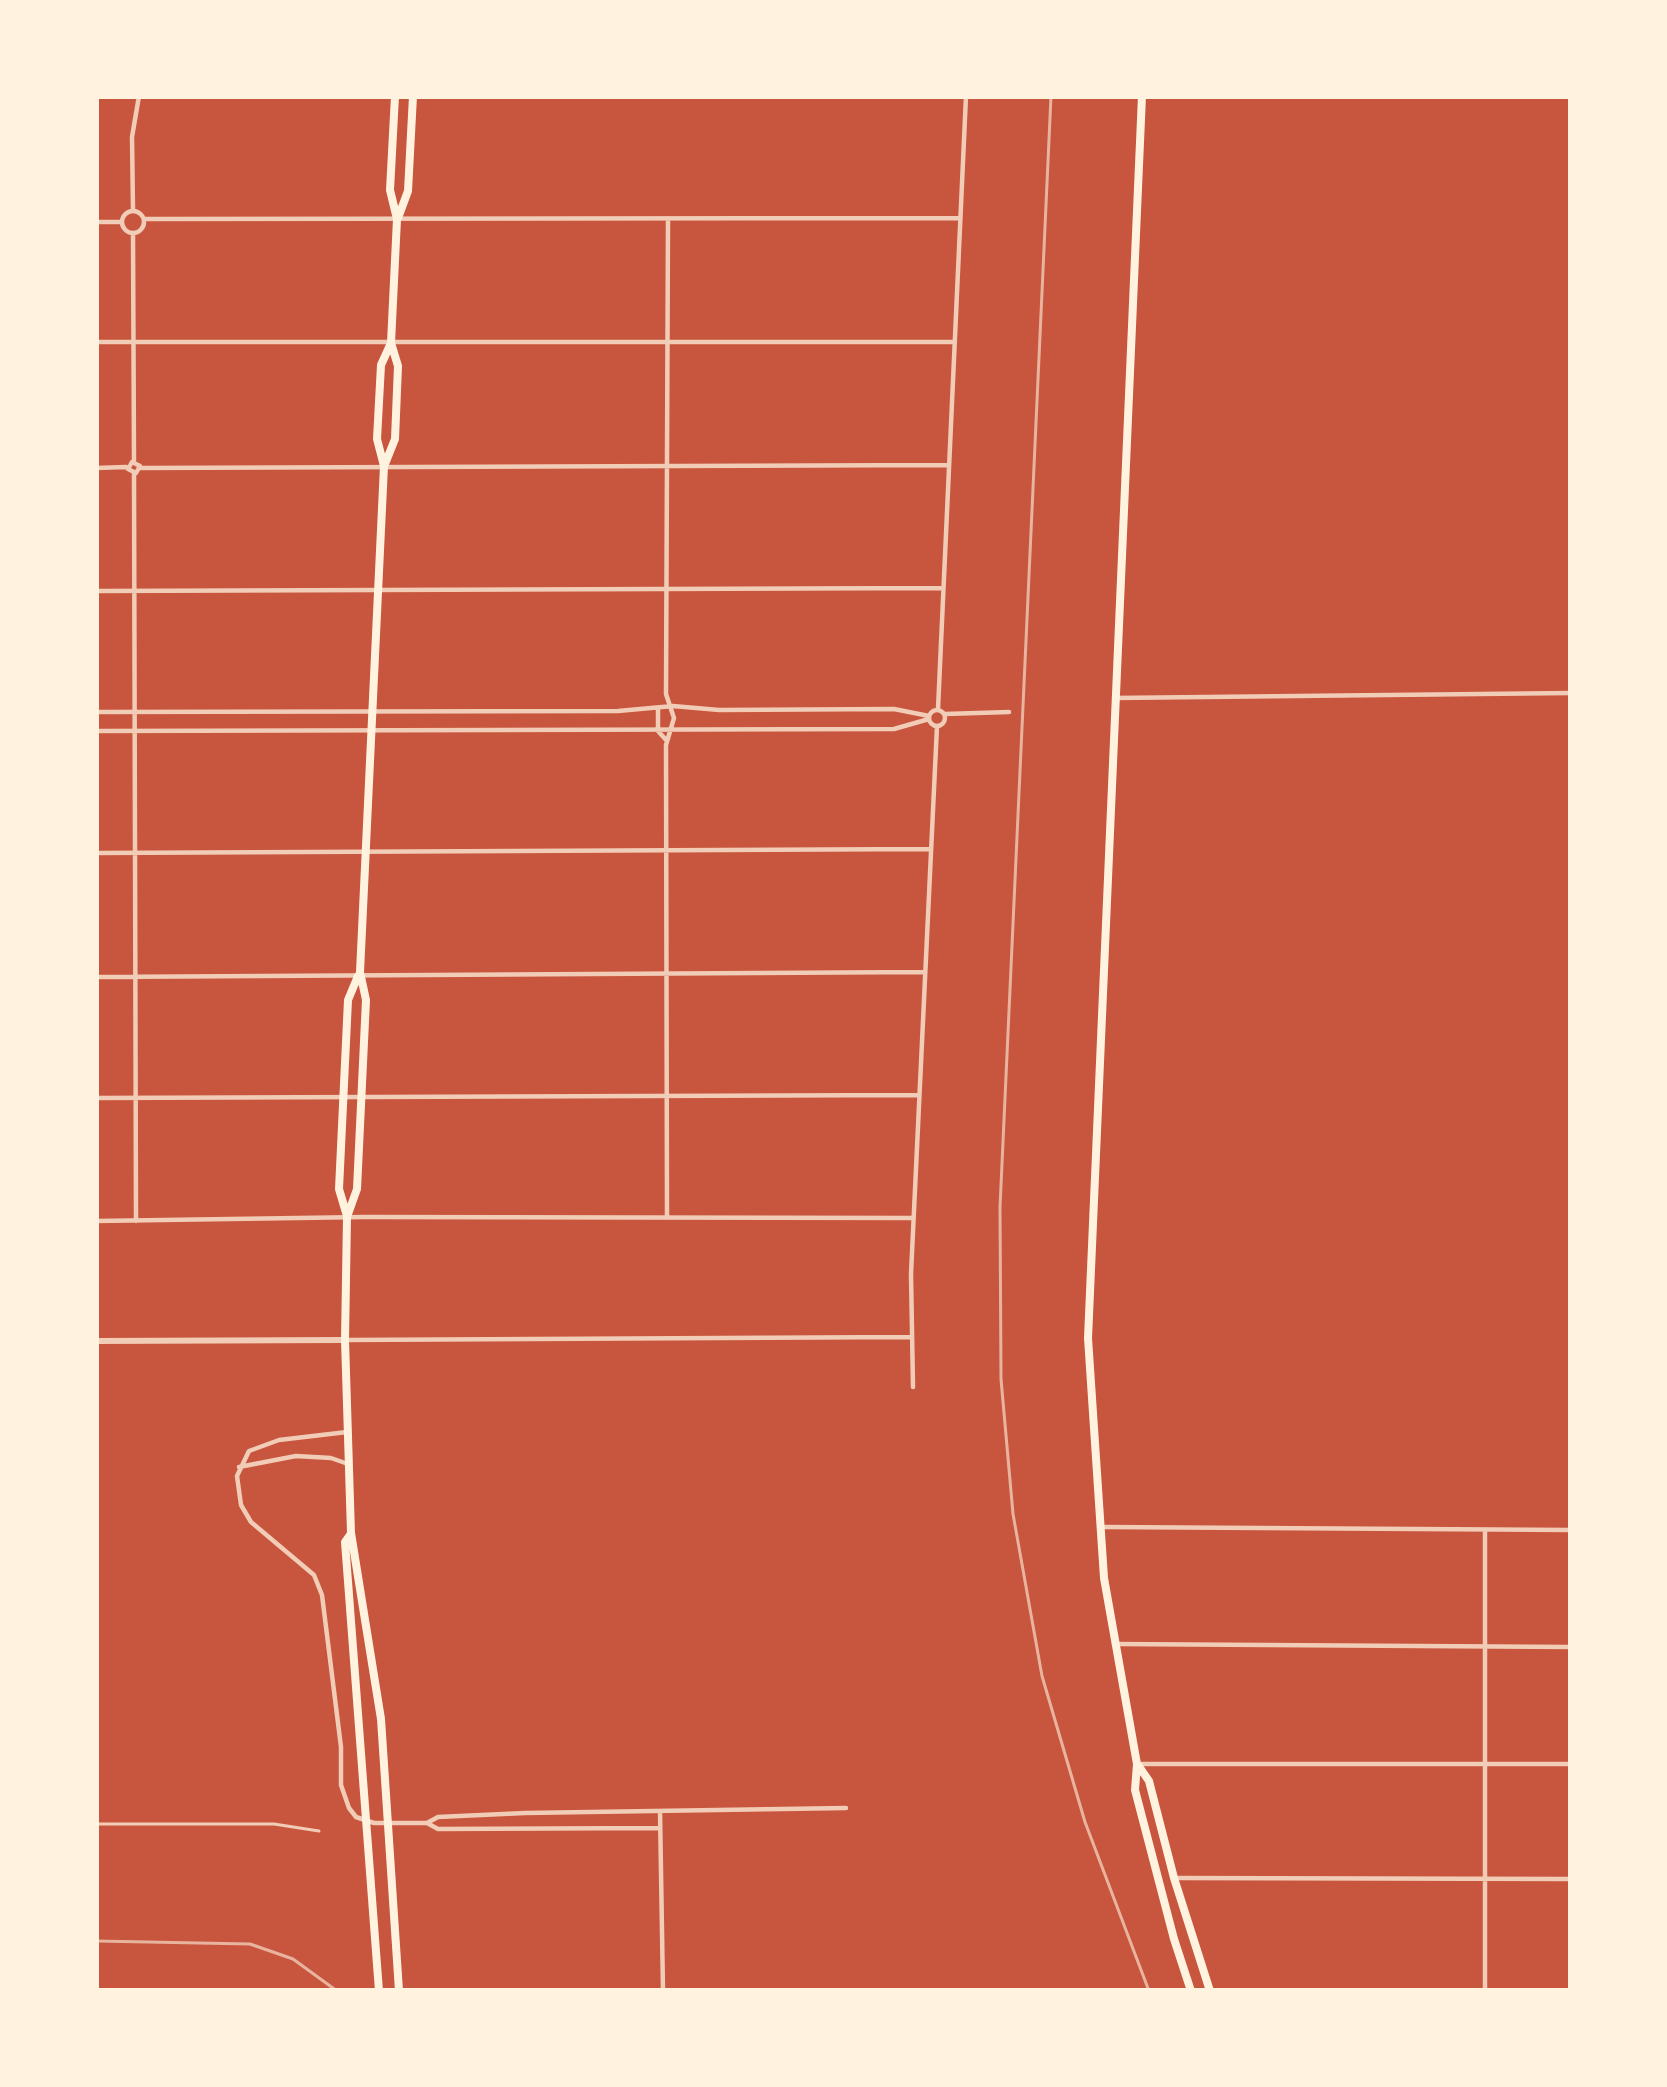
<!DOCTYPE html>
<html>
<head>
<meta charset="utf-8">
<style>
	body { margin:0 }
	#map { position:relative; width:1667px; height:2087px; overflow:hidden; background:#c8553d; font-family:"Public Sans",sans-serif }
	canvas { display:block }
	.frame { position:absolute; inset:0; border:99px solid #fff3e0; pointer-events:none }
</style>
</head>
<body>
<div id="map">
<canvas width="1667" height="2087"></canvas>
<div class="frame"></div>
</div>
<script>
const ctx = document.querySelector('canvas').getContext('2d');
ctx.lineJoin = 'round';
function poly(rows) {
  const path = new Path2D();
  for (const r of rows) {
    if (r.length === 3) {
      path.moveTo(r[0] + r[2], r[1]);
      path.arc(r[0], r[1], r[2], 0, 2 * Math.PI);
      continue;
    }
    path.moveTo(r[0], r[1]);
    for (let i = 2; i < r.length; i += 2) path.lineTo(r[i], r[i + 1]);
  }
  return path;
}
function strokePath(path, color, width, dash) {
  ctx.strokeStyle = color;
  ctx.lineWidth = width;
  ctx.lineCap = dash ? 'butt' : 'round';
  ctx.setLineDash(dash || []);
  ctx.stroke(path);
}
const service = poly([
	[96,1824,274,1824,319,1831]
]);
const minor = poly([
	[133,210,132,137,139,96],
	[133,222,11],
	[145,219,959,218],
	[96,222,120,222],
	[133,233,134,461],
	[96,342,954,342],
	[132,462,140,466,136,473,128,469,132,462],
	[96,468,126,467],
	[140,468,948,465],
	[134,473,136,1221],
	[96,591,942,588],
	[1114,698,1571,693],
	[658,708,658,731,667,741],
	[938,709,966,96],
	[937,718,8],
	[96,712,618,711,673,706,719,710,894,709,929,716],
	[945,714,1009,712],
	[96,731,894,729,929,719],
	[96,853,930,849],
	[96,977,924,972],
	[96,1098,919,1095],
	[667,1218,666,745,674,718,666,694,668,220],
	[96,1221,365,1217,913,1218],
	[345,1340,910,1337],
	[913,1387,911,1274,937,726],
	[347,1432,279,1440,249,1451,237,1476,241,1505,251,1522,314,1575,322,1595,341,1747,341,1785,349,1808,356,1817,374,1823,427,1823,438,1829,660,1828],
	[239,1467,296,1456,331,1458,348,1464],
	[1104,1527,1571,1530],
	[1114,1644,1571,1647],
	[1137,1764,1571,1764],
	[660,1811,663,1991],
	[427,1823,438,1817,525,1813,846,1808],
	[1174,1878,1571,1879],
	[1485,1991,1485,1530]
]);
const tertiary = poly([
	[96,1341,344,1340]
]);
const secondary = poly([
	[1142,96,1088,1338,1104,1578,1137,1764,1135,1790,1174,1939,1191,1991],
	[1138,1765,1149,1781,1174,1878,1210,1991]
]);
const primary = poly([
	[398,218,408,191,413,96],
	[391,343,381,365,377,439,384,466,360,972,366,1000,357,1189,347,1217,345,1340,351,1533,381,1719,399,1991],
	[385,464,395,439,398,366,391,343,397,219,390,190,395,96],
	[347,1216,339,1189,348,1000,358,976],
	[350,1535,345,1542,379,1991]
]);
const rail = poly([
	[1051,96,1000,1207,1001,1379,1013,1514,1042,1676,1085,1822,1149,1991],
	[96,1941,250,1944,293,1959,337,1991]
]);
strokePath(service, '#f1ccb7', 3);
strokePath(minor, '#f1ccb7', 4.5);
strokePath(tertiary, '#f1ccb7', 6);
strokePath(secondary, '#fff3e0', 8);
strokePath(primary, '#fff3e0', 8);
strokePath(rail, '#e9b49f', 3);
</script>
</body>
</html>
